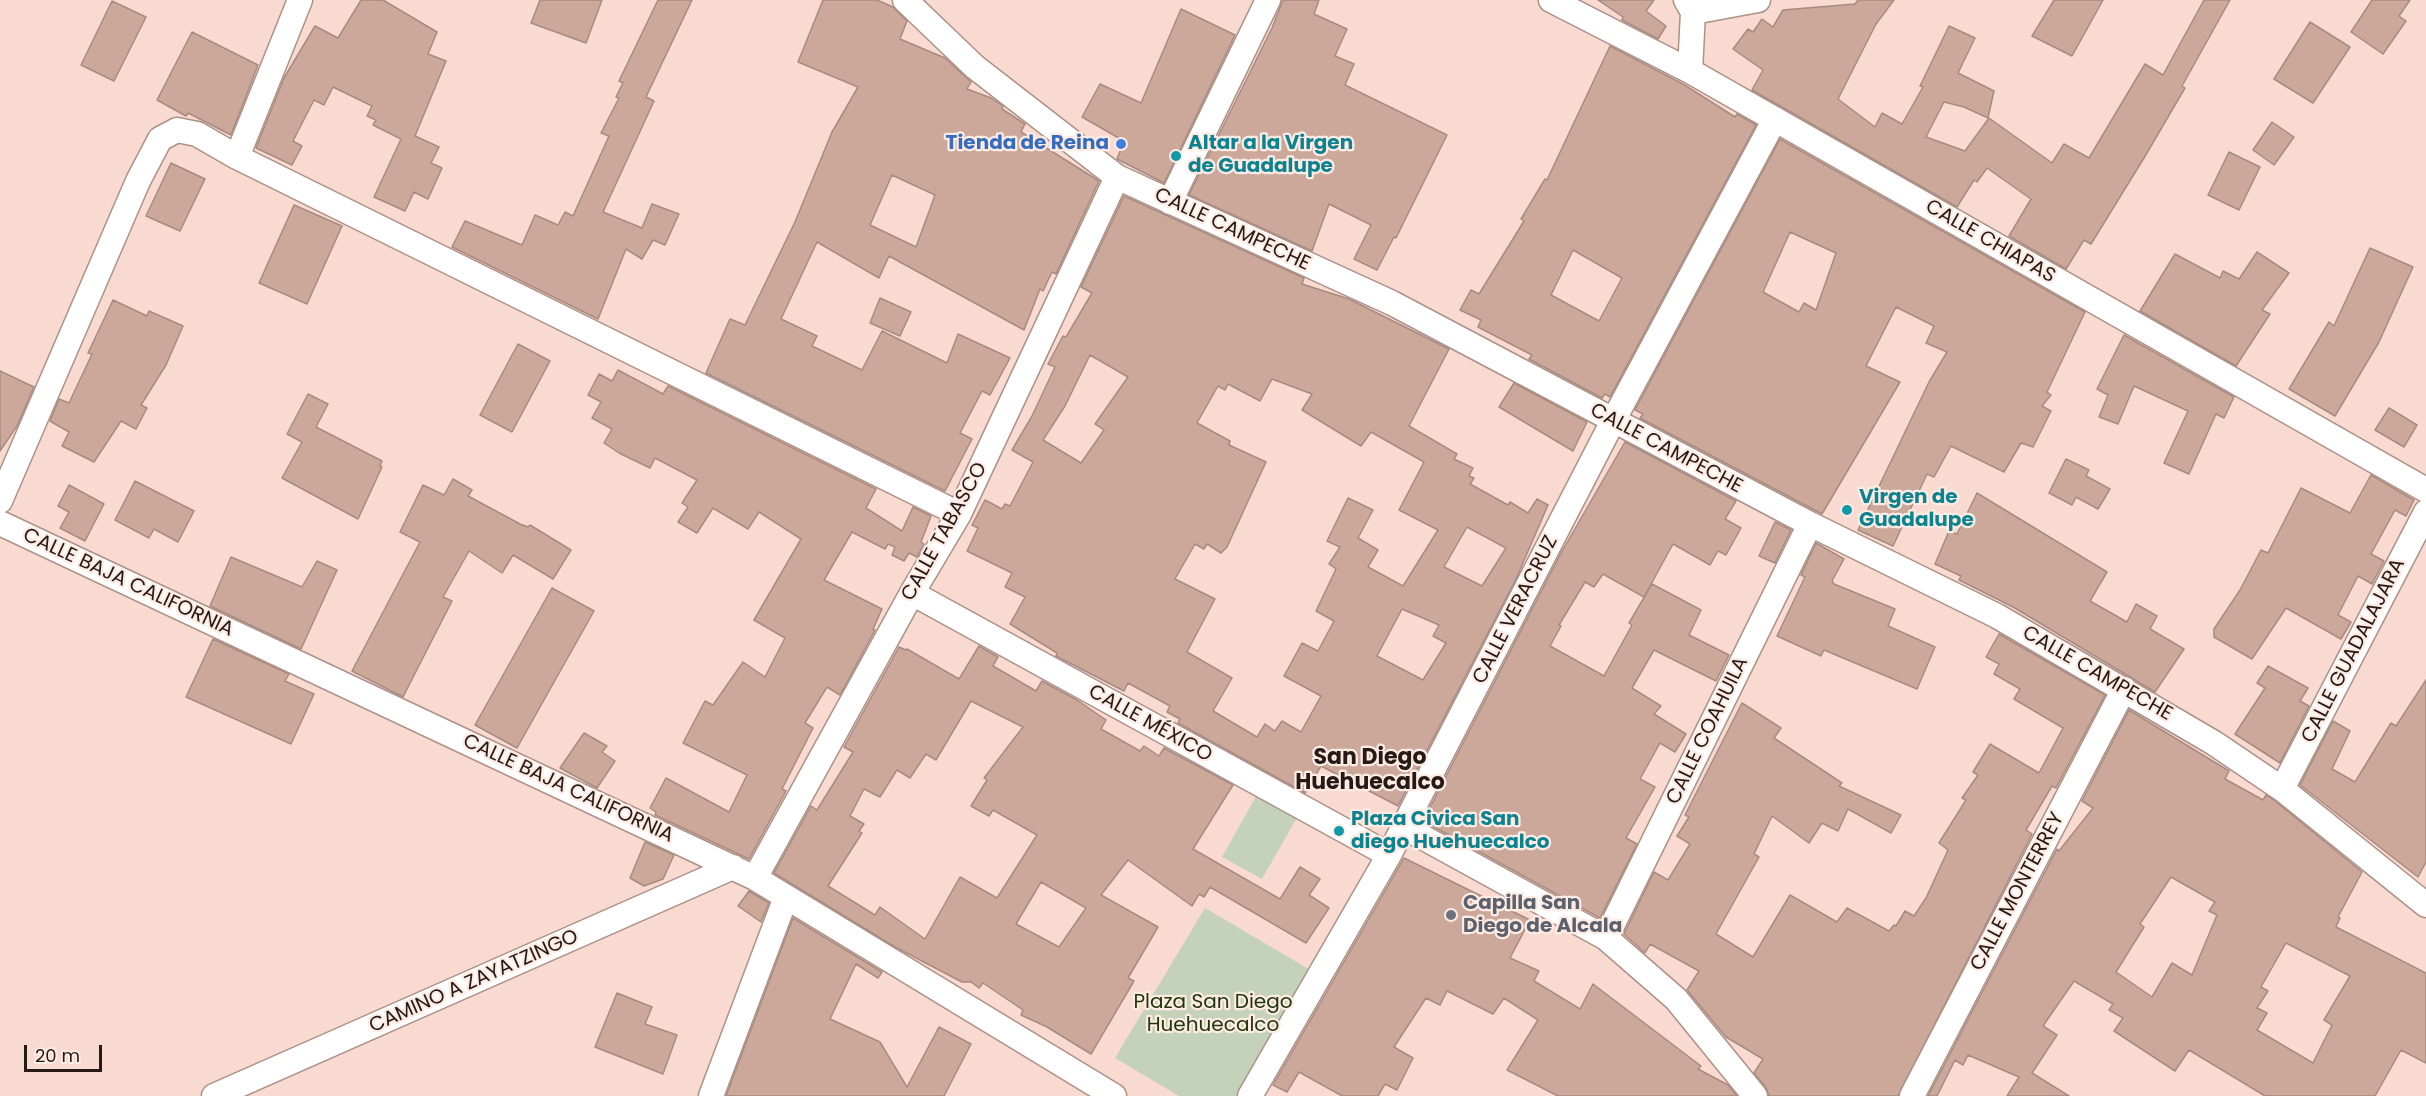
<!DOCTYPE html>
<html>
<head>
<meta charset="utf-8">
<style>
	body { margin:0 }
	#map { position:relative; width:2426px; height:1096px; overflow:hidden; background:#f9dad0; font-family:Poppins,sans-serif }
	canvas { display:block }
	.scale { position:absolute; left:24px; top:1045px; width:78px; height:27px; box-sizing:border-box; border:3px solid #251a16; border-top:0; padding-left:8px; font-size:18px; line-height:21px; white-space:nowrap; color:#251a16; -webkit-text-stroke:4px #fdebe4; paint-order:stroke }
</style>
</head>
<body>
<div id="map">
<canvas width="2426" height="1096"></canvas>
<div class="scale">20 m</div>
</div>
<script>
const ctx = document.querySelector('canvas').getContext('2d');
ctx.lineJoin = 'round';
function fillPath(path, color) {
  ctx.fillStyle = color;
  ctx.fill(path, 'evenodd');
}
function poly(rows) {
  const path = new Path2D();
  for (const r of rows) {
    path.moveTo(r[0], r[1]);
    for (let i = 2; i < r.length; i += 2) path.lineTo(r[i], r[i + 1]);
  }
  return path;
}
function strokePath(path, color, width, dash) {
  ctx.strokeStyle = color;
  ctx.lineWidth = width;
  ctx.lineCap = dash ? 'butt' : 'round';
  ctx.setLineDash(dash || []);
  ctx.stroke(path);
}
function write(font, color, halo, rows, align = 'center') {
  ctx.font = font + ' Poppins,sans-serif';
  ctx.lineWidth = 4.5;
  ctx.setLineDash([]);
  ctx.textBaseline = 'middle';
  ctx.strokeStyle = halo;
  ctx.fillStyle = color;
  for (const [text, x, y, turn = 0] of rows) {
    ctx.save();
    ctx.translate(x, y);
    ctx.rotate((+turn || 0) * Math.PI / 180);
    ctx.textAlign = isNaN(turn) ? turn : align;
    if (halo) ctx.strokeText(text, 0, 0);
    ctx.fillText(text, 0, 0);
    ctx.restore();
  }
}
const green = poly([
	[1259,791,1299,814,1262,879,1222,857],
	[1205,908,1312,971,1237,1096,1179,1096,1115,1058]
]);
const building = poly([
	[361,0,383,0,437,32,428,54,446,61,415,136,439,147,431,163,442,168,428,199,414,192,405,211,374,197,401,139,373,125,376,120,367,116,372,106,333,87,324,105,314,100,293,141,302,146,292,165,256,148,284,78,315,26,338,38,361,0],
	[540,0,602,0,586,43,531,23,540,0],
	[658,0,692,0,646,97,654,101,603,212,642,228,652,204,679,214,665,245,653,240,642,259,626,249,598,319,452,247,465,221,522,245,535,215,558,225,565,212,573,216,609,136,601,133,619,98,616,97,623,83,619,81,658,0],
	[823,0,877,0,893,7,907,21,900,39,945,58,971,82,967,89,991,98,1003,106,1002,109,1025,124,1021,132,1099,181,1056,274,1052,272,1043,291,1040,289,1024,330,889,256,879,278,817,242,781,319,817,336,812,346,862,370,882,331,947,363,958,334,1010,358,990,395,982,391,960,433,972,439,945,491,706,373,730,319,745,325,795,222,832,132,858,87,798,62,823,0],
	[892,175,935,195,916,247,870,225,892,175],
	[1283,0,1319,0,1314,14,1347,29,1335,56,1354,64,1345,85,1447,135,1396,238,1394,237,1377,270,1354,259,1371,225,1329,204,1312,251,1189,195,1272,28,1283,0],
	[1598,0,1654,0,1646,11,1666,26,1658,39,1622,20,1623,17,1598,0],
	[1858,0,1894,0,1876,24,1838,99,1875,127,1882,113,1902,124,1923,87,1920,86,1949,26,1975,38,1958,73,1994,91,1988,118,1964,107,1944,102,1926,137,1965,151,1989,118,2052,163,2064,144,2089,158,2145,64,2163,75,2204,0,2230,0,2182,86,2185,88,2144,158,2091,244,2084,240,2066,269,2009,236,2031,199,1987,168,1977,182,1974,180,1957,207,1752,90,1763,70,1733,49,1748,29,1753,32,1762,19,1773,27,1783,10,1855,4,1858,0],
	[2054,0,2103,0,2072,56,2032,36,2054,0],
	[2372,0,2410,0,2399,16,2406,21,2383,54,2351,32,2372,0],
	[112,1,146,17,114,81,81,65,112,1],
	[1181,9,1235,35,1164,183,1117,159,1124,141,1082,117,1100,84,1141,103,1181,9],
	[2310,22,2350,47,2313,103,2274,79,2310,22],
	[192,32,258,65,231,135,188,113,186,116,157,100,192,32],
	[1610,46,1683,84,1735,117,1737,114,1756,125,1610,397,1605,394,1602,398,1529,359,1532,355,1478,327,1481,320,1460,310,1471,290,1479,294,1524,221,1521,219,1545,179,1547,180,1610,46],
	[1573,250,1622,278,1599,321,1551,295,1573,250],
	[2272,122,2294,137,2274,165,2253,150,2272,122],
	[1780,139,2085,312,2047,392,2051,395,2042,406,2051,411,2033,447,2021,443,2004,472,1951,446,1934,477,1927,474,1893,546,1858,530,1929,382,1947,352,1926,343,1934,326,1896,307,1866,366,1900,382,1822,514,1640,418,1643,414,1635,410,1780,139],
	[1790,232,1836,253,1816,310,1804,303,1799,312,1763,292,1790,232],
	[2229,152,2260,167,2239,210,2208,195,2229,152],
	[171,163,205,179,180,231,146,216,171,163],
	[1124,196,1304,278,1302,284,1349,299,1449,349,1409,426,1457,454,1454,459,1473,468,1469,476,1474,478,1470,484,1508,505,1510,502,1528,513,1537,499,1548,505,1516,579,1398,806,1321,766,1305,793,1178,723,1180,719,1167,712,1170,706,1128,683,1124,691,1056,656,1057,653,1010,624,1025,597,1005,587,1012,573,967,551,978,528,972,525,985,500,1002,509,1005,504,1010,506,1033,462,1012,450,1032,416,1055,367,1048,364,1063,336,1066,337,1092,293,1081,287,1124,196],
	[1090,355,1128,377,1095,424,1104,430,1081,463,1043,440,1065,406,1090,355],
	[1272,379,1312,394,1302,410,1361,446,1371,432,1424,462,1399,510,1438,530,1403,586,1368,567,1378,550,1358,538,1373,510,1348,498,1327,541,1340,547,1329,564,1336,569,1316,611,1334,621,1318,651,1302,643,1284,676,1321,696,1301,732,1282,721,1275,731,1265,724,1257,737,1213,711,1232,678,1187,652,1215,599,1175,579,1195,544,1204,549,1207,544,1221,553,1227,547,1266,462,1229,445,1230,441,1197,423,1218,386,1225,390,1228,384,1260,401,1272,379],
	[1467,527,1506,548,1482,586,1444,567,1467,527],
	[1402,609,1439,625,1433,636,1446,643,1423,680,1377,656,1402,609],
	[294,205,342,226,307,304,259,283,294,205],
	[2370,248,2413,267,2379,342,2335,416,2289,389,2329,322,2334,326,2370,248],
	[2257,252,2289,273,2262,310,2270,314,2236,366,2140,311,2175,254,2220,278,2223,271,2239,279,2257,252],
	[880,298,911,312,900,336,870,323,880,298],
	[113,300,147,316,149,311,183,326,166,365,141,405,147,408,136,429,121,421,94,462,62,446,69,432,50,421,59,399,69,403,92,354,88,353,113,300],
	[2124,335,2234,397,2224,418,2216,414,2189,474,2164,463,2188,411,2134,386,2118,424,2099,417,2108,395,2097,389,2124,335],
	[518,344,550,361,512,432,480,415,518,344],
	[618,370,663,394,668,386,876,489,866,508,902,531,913,507,931,516,921,542,924,544,917,557,909,553,904,561,892,555,895,547,888,544,885,549,852,532,824,580,882,609,873,629,875,630,840,695,827,687,805,723,813,728,782,789,786,791,749,859,655,815,656,812,650,808,666,778,729,812,747,775,683,743,705,701,713,705,743,662,765,677,785,638,754,620,801,539,759,512,748,529,713,508,697,533,678,522,688,507,682,503,697,480,655,458,650,468,619,453,604,443,612,429,592,418,601,402,588,395,599,374,612,381,618,370],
	[0,371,34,387,17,426,0,451,0,371],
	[1514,383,1587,422,1573,451,1499,407,1514,383],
	[308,394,328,404,316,427,382,461,380,466,382,467,358,519,282,478,302,442,287,434,308,394],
	[2389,408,2417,425,2404,447,2375,430,2389,408],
	[1625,442,1736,501,1725,519,1741,528,1726,555,1718,551,1710,565,1673,544,1644,597,1603,574,1594,587,1585,582,1559,625,1561,626,1550,646,1604,676,1632,625,1629,623,1652,584,1701,610,1689,635,1729,655,1716,681,1654,650,1632,688,1661,706,1654,714,1686,734,1675,752,1660,743,1640,779,1655,787,1626,838,1637,844,1600,918,1423,821,1561,553,1625,442],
	[2066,459,2089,470,2086,476,2110,489,2098,509,2076,497,2072,505,2049,493,2066,459],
	[2371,475,2414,500,2406,516,2395,510,2371,554,2384,561,2372,584,2358,576,2338,615,2351,622,2341,639,2286,608,2252,659,2214,637,2214,629,2240,590,2261,550,2268,553,2301,488,2350,513,2371,475],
	[453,479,472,490,468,496,520,524,528,527,530,525,571,550,553,579,513,555,502,573,469,551,443,597,452,601,403,697,352,671,420,542,400,532,423,485,444,495,453,479],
	[135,481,194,511,178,542,154,529,149,538,115,520,135,481],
	[69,485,104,504,85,541,60,528,69,512,58,506,69,485],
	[1977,493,2107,572,2090,601,2127,622,2136,604,2157,616,2150,629,2184,649,2155,692,2013,607,1959,580,1961,576,1935,564,1949,531,1957,534,1977,493],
	[1775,522,1791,530,1775,563,1759,556,1775,522],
	[1816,543,1844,559,1832,581,1834,584,1895,609,1888,626,1935,647,1917,689,1824,650,1821,656,1777,636,1805,577,1801,575,1816,543],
	[231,557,302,587,317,561,337,570,301,649,210,606,231,557],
	[552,588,594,611,517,748,475,725,552,588],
	[1999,634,2105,695,2056,788,2052,786,2026,830,2032,834,1898,1096,1769,1096,1766,1087,1754,1073,1763,1059,1726,1037,1687,990,1699,971,1650,944,1645,953,1624,934,1654,872,1668,880,1690,844,1677,836,1689,817,1685,815,1742,703,1781,728,1774,738,1842,783,1839,786,1901,815,1891,833,1848,809,1838,831,1822,823,1809,843,1772,816,1754,854,1759,857,1716,934,1753,957,1790,895,1837,922,1847,908,1889,931,1894,925,1896,926,1905,911,1914,916,1926,898,1948,850,1939,843,1966,800,1962,798,1978,775,1973,772,1990,744,2039,773,2063,728,2014,699,2020,689,1994,674,1999,664,1986,657,1999,634],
	[213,639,289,674,285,681,314,694,291,744,186,697,213,639],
	[979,646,998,657,993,666,1036,691,1042,681,1077,700,1106,720,1101,729,1140,751,1144,746,1159,756,1164,748,1233,785,1193,849,1280,899,1300,867,1320,879,1309,895,1329,908,1306,943,1210,887,1204,897,1199,894,1192,906,1128,860,1101,895,1158,927,1128,978,1134,981,1091,1054,1047,1027,1021,1015,1023,1010,983,983,979,988,971,982,962,982,895,947,774,873,811,806,817,810,853,752,844,747,899,647,906,650,907,649,959,679,979,646],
	[971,701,1023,727,984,778,987,780,971,806,989,816,993,810,1037,835,997,898,960,877,925,939,880,907,875,915,828,886,862,833,859,831,864,824,850,816,864,789,880,797,897,770,910,778,926,754,936,760,971,701],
	[1041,882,1086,908,1059,947,1016,924,1041,882],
	[2268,666,2308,688,2300,701,2309,706,2280,763,2235,734,2265,688,2257,683,2268,666],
	[2426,680,2426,862,2418,877,2300,785,2333,721,2350,731,2332,769,2355,782,2391,723,2396,726,2426,680],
	[2129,710,2229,771,2225,779,2263,800,2266,795,2274,800,2362,872,2338,917,2340,918,2336,927,2426,973,2426,1063,2401,1050,2375,1096,2265,1096,2189,1050,2175,1071,2114,1031,2123,1018,2109,1010,2113,1004,2074,981,2043,1026,2057,1035,2032,1073,2069,1096,2007,1096,2019,1077,1968,1055,1963,1065,1955,1060,1937,1096,1928,1096,2057,849,2059,851,2093,808,2082,801,2129,710],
	[2171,877,2215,902,2209,911,2217,915,2192,975,2172,963,2152,997,2116,972,2144,927,2140,924,2171,877],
	[2286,943,2350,976,2324,1020,2332,1025,2313,1063,2257,1030,2267,1013,2257,1008,2268,991,2261,987,2286,943],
	[584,733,607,746,602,752,615,761,597,788,560,768,584,733],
	[645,842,674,855,663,879,644,886,630,878,645,842],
	[1404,858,1530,920,1510,958,1539,971,1534,981,1580,1009,1593,984,1701,1066,1698,1069,1728,1085,1737,1096,1558,1096,1507,1070,1538,1020,1504,998,1493,1014,1447,991,1440,1005,1426,998,1394,1047,1413,1058,1397,1090,1385,1084,1378,1096,1342,1096,1299,1072,1287,1092,1273,1085,1404,858],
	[749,891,769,903,761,922,738,906,749,891],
	[793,918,882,972,878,978,856,964,830,1019,880,1042,907,1087,939,1027,971,1044,944,1096,726,1096,793,918],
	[617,993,652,1007,645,1024,677,1035,663,1074,595,1047,617,993]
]);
const minor = poly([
	[905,0,975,67,1117,177,1392,303,1810,524,1997,616,2214,743,2282,789,2426,905],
	[1551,0,1690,71,2426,490],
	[1686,0,1693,12,1690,71],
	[1693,12,1758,0],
	[237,157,300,0],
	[1170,202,1268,0],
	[0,501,138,181,160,139,177,130,197,134,237,157,959,514],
	[0,523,755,878,1114,1096],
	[912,593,1389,855],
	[2282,789,2426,512],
	[1404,827,1606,938,1676,999,1755,1096],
	[755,878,912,593,959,514,1117,177],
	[1606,938,1810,524],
	[214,1096,733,867],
	[711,1096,786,897],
	[1250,1096,1389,855,1613,421,1775,119],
	[1912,1096,2124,689]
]);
const markers = [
	[1121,144,6,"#3f7fe0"],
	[1176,156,6,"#0f9aa8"],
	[1847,510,6,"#0f9aa8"],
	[1339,831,6,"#0f9aa8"],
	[1451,915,6,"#6b7280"]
];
const shopNames = [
	["Tienda de Reina",1109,144]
];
const cultureNames = [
	["Altar a la Virgen",1188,144],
	["de Guadalupe",1188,167],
	["Virgen de",1859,498],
	["Guadalupe",1859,521],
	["Plaza Civica San",1351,820],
	["diego Huehuecalco",1351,843]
];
const streetNames = [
	["CALLE CAMPECHE",1232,230,25],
	["CALLE CHIAPAS",1990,242,30],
	["CALLE CAMPECHE",1666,449,28],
	["CALLE TABASCO",945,532,-61],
	["CALLE BAJA CALIFORNIA",128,583,25],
	["CALLE VERACRUZ",1516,610,-63],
	["CALLE GUADALAJARA",2354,651,-63],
	["CALLE CAMPECHE",2097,674,30],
	["CALLE MÉXICO",1150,724,29],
	["CALLE COAHUILA",1708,731,-64],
	["CALLE BAJA CALIFORNIA",568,789,25],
	["CALLE MONTERREY",2018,892,-62],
	["CAMINO A ZAYATZINGO",474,982,-24]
];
const worshipNames = [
	["Capilla San",1463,904],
	["Diego de Alcala",1463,927]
];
const parkNames = [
	["Plaza San Diego",1213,1003],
	["Huehuecalco",1213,1026]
];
const quarterNames = [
	["San Diego",1370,758],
	["Huehuecalco",1370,783]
];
fillPath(green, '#c3d2b9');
fillPath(building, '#cca89b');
strokePath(building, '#a78b81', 1.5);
strokePath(minor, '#ad9187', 27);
strokePath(minor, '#fff', 24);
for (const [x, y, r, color] of markers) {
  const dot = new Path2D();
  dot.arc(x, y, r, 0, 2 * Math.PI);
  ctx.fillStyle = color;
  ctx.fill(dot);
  strokePath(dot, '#fdebe4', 2);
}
write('bold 20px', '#366cbe', '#fdebe4', shopNames, 'right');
write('bold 20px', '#0d838f', '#fdebe4', cultureNames, 'left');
write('20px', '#251a16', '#fdebe4', streetNames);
write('bold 20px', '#5b616d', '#fdebe4', worshipNames, 'left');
write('20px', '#203809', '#fdebe4', parkNames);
write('bold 22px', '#251a16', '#fdebe4', quarterNames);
</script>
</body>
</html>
